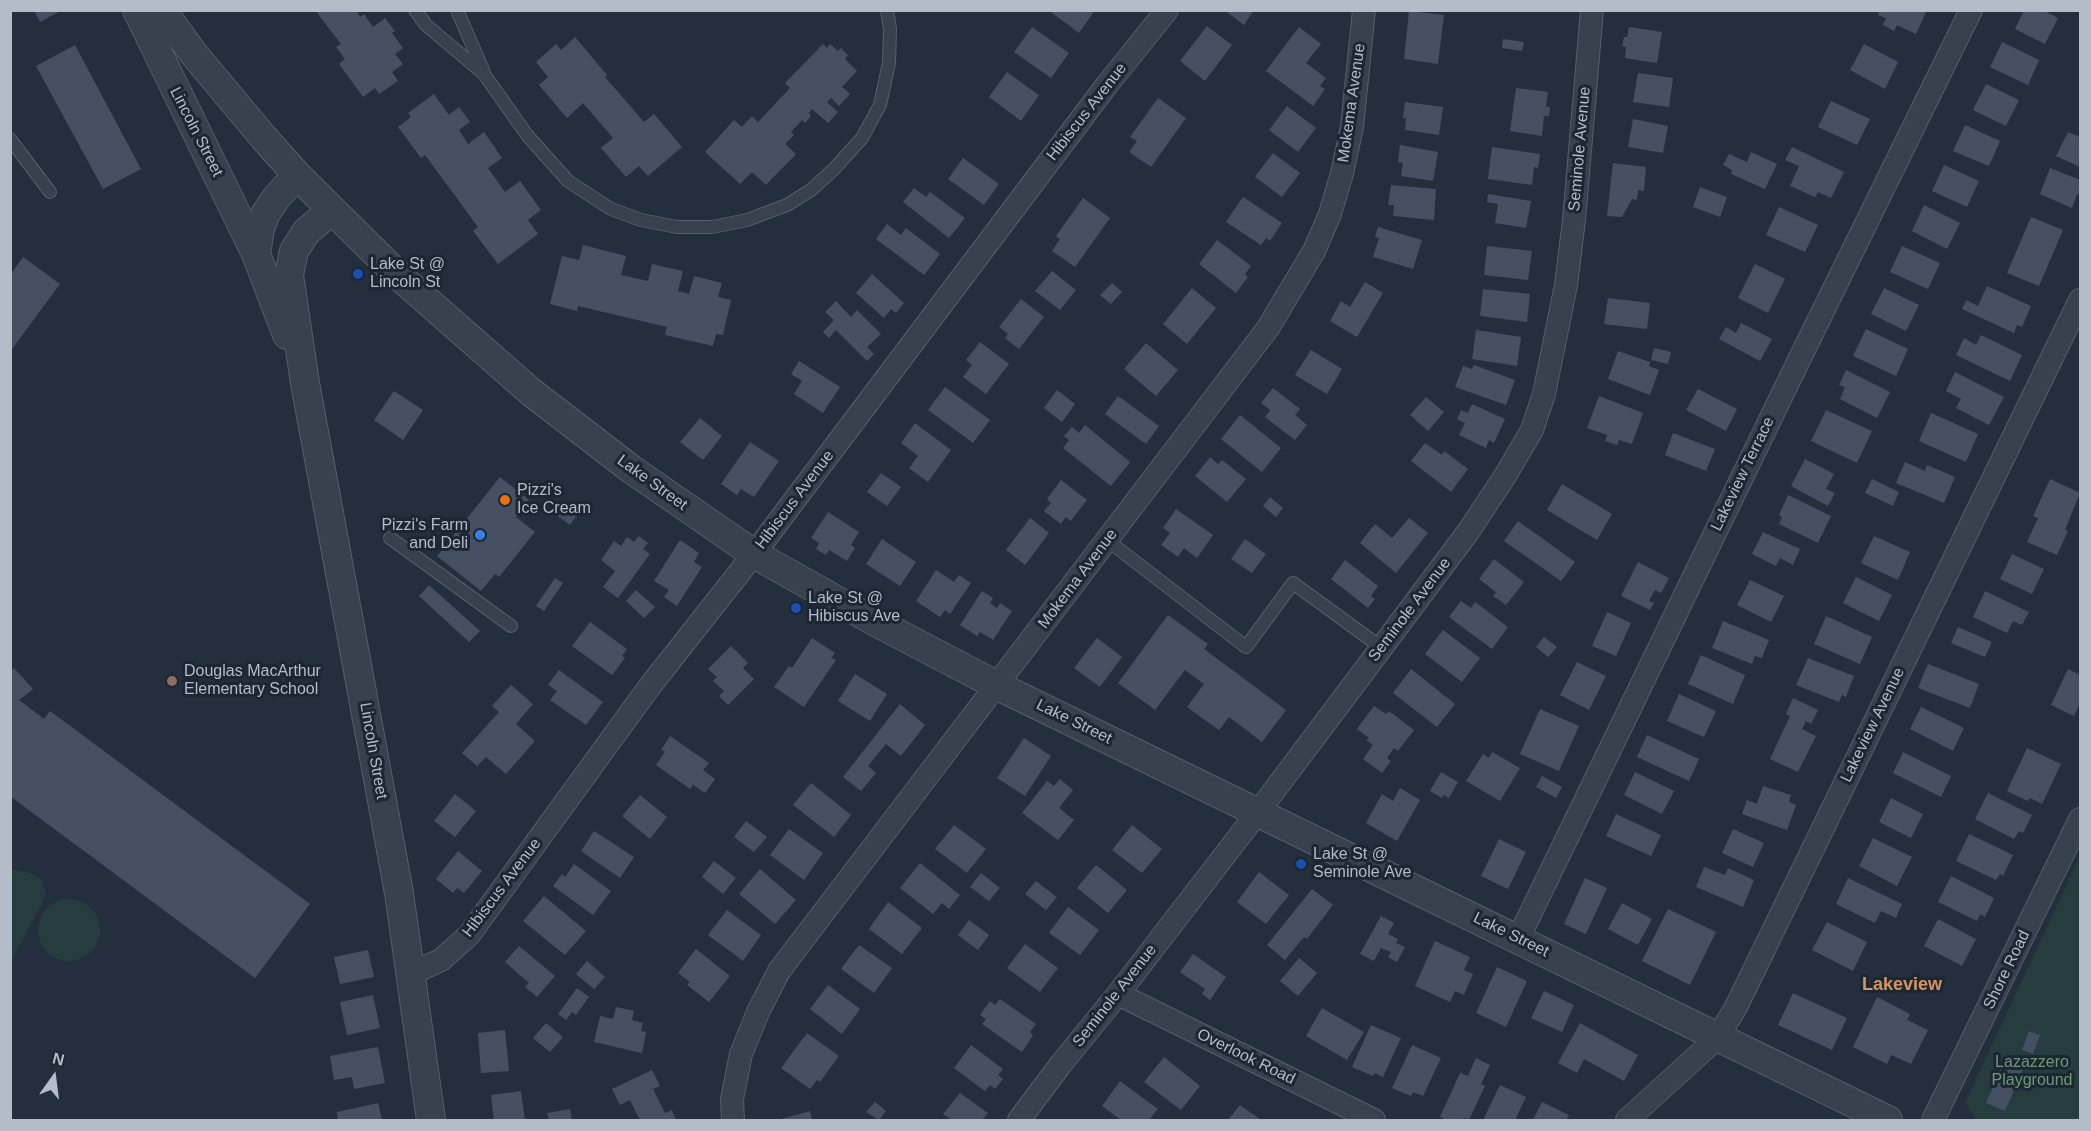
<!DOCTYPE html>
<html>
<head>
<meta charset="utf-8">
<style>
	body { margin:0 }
	#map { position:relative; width:2091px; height:1131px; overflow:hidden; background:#242f3e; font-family:Arial,sans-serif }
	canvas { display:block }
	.frame { position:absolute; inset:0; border:12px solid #b4bcc9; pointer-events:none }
	.north { position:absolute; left:24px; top:1047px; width:60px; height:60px; -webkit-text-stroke:4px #1d2633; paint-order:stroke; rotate:14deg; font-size:16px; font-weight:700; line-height:24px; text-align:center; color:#b4bcc9 }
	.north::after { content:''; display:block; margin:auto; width:21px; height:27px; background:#b4bcc9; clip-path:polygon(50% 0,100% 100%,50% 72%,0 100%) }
</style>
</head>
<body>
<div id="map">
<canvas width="2091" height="1131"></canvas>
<div class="frame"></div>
<div class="north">N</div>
</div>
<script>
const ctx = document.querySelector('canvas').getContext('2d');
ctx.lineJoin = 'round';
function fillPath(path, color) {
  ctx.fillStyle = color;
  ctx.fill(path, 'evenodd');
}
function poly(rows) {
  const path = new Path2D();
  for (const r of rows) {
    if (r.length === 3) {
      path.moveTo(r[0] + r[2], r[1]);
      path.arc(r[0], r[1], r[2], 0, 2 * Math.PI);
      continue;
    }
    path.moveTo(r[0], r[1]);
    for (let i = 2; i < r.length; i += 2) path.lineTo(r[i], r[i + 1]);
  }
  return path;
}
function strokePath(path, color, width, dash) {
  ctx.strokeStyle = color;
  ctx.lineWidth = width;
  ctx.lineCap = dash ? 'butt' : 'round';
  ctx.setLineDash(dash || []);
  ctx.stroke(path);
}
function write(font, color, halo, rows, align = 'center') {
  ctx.font = font + ' Arial,sans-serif';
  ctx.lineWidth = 6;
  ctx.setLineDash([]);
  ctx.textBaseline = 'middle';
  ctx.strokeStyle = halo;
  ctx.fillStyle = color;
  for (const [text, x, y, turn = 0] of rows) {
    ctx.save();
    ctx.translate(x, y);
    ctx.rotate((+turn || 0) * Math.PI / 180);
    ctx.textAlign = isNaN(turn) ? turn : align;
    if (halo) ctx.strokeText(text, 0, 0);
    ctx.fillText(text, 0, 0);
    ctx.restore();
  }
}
const green = poly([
	[2080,856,2080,1120,1977,1120,1965,1103],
	[11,869,30,873,42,880,46,895,11,962],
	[69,930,31]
]);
const building = poly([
	[34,10,62,10,40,22],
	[315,10,356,10,360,17,364,14,373,27,385,18,395,31,392,33,403,48,395,54,403,64,392,72,398,81,379,94,375,88,363,97,339,64,345,59,336,47,341,44],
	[1048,10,1095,10,1079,33],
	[1224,10,1254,10,1244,25],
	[1880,10,1927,10,1916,34,1897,25,1894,31,1883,25,1886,18,1878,15],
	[2024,10,2043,10,2058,18,2045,44,2015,29],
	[1409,11,1444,15,1438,64,1404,59],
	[1207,26,1232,45,1205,81,1180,61],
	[1032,27,1069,53,1051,78,1014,52],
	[1299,27,1321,44,1306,63,1326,78,1320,86,1325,89,1313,106,1266,71],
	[1629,27,1662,32,1657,63,1625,58,1626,47,1622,46,1624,37,1627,37],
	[575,37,607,75,605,77,644,122,654,114,682,147,648,176,639,166,626,177,601,148,613,138,583,103,567,118,539,85,548,77,536,62,556,44,561,50],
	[1503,39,1524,42,1522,51,1502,48],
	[2002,42,2039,60,2028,85,1990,67],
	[823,44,827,48,830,44,838,51,841,48,848,55,845,59,857,71,842,87,850,94,839,106,831,98,827,102,838,112,828,123,812,109,809,113,811,116,805,123,802,120,791,132,794,135,785,144,796,154,766,185,752,172,740,184,705,152,734,120,742,127,752,116,758,122,790,88,785,83],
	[1864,44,1898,62,1885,89,1850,70],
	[75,45,141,169,103,189,36,66],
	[1007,72,1039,95,1021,121,989,97],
	[1638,73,1673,78,1669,107,1633,102],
	[1986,84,2019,100,2006,126,1973,110],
	[1516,88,1548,92,1546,107,1550,107,1549,116,1544,116,1542,136,1510,131],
	[434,94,449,115,459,107,470,122,459,130,468,144,484,132,502,158,488,168,505,192,520,181,541,210,528,220,538,234,498,264,473,231,478,227,425,155,421,158,398,127,411,117,408,113],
	[1158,98,1186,118,1151,167,1129,152,1137,141,1130,137],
	[1831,101,1870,119,1857,145,1818,127],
	[1405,102,1443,107,1439,135,1405,130,1406,118,1403,118],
	[1287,106,1316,128,1298,152,1269,130],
	[1633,119,1668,126,1663,153,1628,147],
	[1965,125,2000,141,1989,166,1953,151],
	[2068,132,2080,137,2080,167,2056,156],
	[1400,145,1438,152,1433,181,1401,176,1403,163,1398,162],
	[1492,147,1540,154,1538,168,1534,167,1532,185,1488,179],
	[1792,147,1844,172,1831,198,1818,192,1815,197,1790,186,1799,166,1785,160],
	[1751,152,1777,164,1765,189,1731,174,1732,170,1723,165,1729,154,1747,162],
	[1273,153,1300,173,1282,197,1255,177],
	[963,158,999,184,984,205,948,179],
	[1613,163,1646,167,1644,191,1638,190,1637,200,1632,199,1622,217,1607,216],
	[1944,165,1979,181,1967,207,1932,191],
	[2050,168,2080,180,2080,195,2077,194,2072,208,2040,194],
	[1391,185,1436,189,1434,220,1393,216,1394,205,1388,205],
	[1700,187,1727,197,1720,217,1693,207],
	[914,188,926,197,930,192,965,218,949,238,903,202],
	[1488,194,1531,201,1526,228,1495,223,1498,204,1487,202],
	[1243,197,1282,223,1270,241,1266,238,1261,245,1226,222],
	[1083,198,1110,218,1075,267,1052,251,1060,239,1056,236],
	[1924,205,1960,223,1947,249,1912,231],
	[1779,207,1818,225,1805,252,1766,235],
	[2031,217,2063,230,2039,286,2007,273],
	[887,224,901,235,906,228,940,254,924,275,876,239],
	[1378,227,1422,240,1413,269,1373,257,1379,238,1375,237],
	[1217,240,1251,266,1245,274,1248,277,1236,293,1199,264],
	[583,245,626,256,621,275,648,281,652,264,683,271,678,291,689,294,694,276,722,283,718,297,731,300,723,335,716,334,713,346,665,335,667,327,578,306,577,311,550,304,562,256,579,260],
	[1487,246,1532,251,1528,280,1484,275],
	[1902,246,1940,263,1928,289,1890,272],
	[23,257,60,284,10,352,10,275],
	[1755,264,1785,279,1768,313,1738,298],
	[1052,271,1076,290,1060,310,1035,291],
	[872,274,904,303,896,313,891,309,884,318,856,293],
	[1365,282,1383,293,1357,337,1330,321,1341,301,1350,307],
	[1112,283,1122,292,1111,304,1100,295],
	[1987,286,2031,306,2022,327,2017,325,2014,333,1962,309,1966,300,1978,306],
	[1192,288,1216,308,1187,344,1163,324],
	[1884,288,1919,305,1906,331,1871,314],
	[1483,289,1530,294,1527,322,1480,316],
	[1608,298,1650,303,1647,329,1604,324],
	[1021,299,1044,317,1019,349,1005,338,1008,334,999,327],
	[836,301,851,317,857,310,881,334,867,347,874,354,867,361,836,330,829,338,823,332,834,320,825,312],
	[1741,323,1772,339,1760,361,1719,339,1726,327,1736,333],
	[1866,329,1908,349,1896,376,1853,356],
	[1476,330,1521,337,1517,366,1472,359],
	[1981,335,2022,355,2010,381,1956,355,1964,338,1976,345],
	[980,342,1009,364,986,394,963,377,972,365,966,360],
	[1146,343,1178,370,1156,396,1124,369],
	[1654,348,1671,352,1668,364,1651,360],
	[1311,350,1342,369,1327,394,1295,375],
	[1618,351,1650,362,1649,366,1659,370,1650,395,1608,379],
	[799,361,840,387,823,413,794,394,802,381,791,374],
	[1474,365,1515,380,1506,405,1455,387,1463,366,1472,369],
	[1846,370,1890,392,1877,418,1840,399,1845,387,1839,385],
	[1955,372,2004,397,1989,425,1956,408,1961,399,1946,391],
	[945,387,990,420,973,443,928,410],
	[1273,388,1300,409,1295,415,1307,425,1295,440,1265,417,1270,410,1261,403],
	[1698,389,1737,409,1726,431,1686,410],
	[1057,390,1075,404,1062,422,1044,408],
	[394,391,423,410,403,440,374,420],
	[1118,396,1159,426,1146,444,1105,414],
	[1599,396,1643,413,1632,444,1619,440,1617,445,1605,441,1607,435,1587,428],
	[1426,397,1444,412,1428,431,1410,415],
	[1472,404,1505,419,1494,443,1489,440,1486,448,1459,435,1465,423,1457,419,1461,410,1468,413],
	[1826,410,1872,431,1857,463,1811,441],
	[1931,413,1978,434,1966,462,1919,441],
	[1240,415,1281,448,1262,472,1221,439],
	[700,418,722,436,703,460,680,442],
	[915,423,951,450,928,482,909,468,918,456,901,443],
	[1085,425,1130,462,1111,486,1063,448,1069,440,1064,436,1072,427,1079,433],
	[1673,433,1715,449,1706,471,1665,455],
	[750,442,779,461,754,497,741,489,737,495,721,484],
	[1425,443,1442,455,1444,451,1468,469,1451,492,1411,461],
	[1210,457,1218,464,1222,460,1246,479,1227,502,1195,476],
	[1805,459,1834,474,1826,489,1835,493,1828,506,1791,486],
	[1905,462,1925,471,1927,465,1955,477,1944,503,1896,483],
	[881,473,901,487,887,506,867,492],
	[500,477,529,500,516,517,535,532,499,577,495,574,481,591,437,556],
	[1872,479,1899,492,1893,506,1865,493],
	[2050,479,2080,493,2065,530,2068,531,2057,555,2027,542,2038,518,2033,516],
	[1061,480,1087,500,1071,521,1066,517,1061,524,1044,511,1051,503,1047,499],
	[1562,484,1612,514,1597,540,1547,510],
	[1788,495,1831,516,1818,543,1779,524,1782,517,1779,515],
	[1270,497,1283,508,1276,517,1263,506],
	[562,504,577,515,570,525,555,514],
	[1176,509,1213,535,1197,558,1184,548,1178,557,1161,545,1170,533,1163,528],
	[828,512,859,532,851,545,855,548,847,561,829,550,826,555,816,549,819,543,811,538],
	[1030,518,1049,533,1025,565,1006,550],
	[1409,518,1428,533,1396,573,1360,543,1375,524,1392,538],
	[1518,521,1575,562,1561,581,1504,541],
	[1763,532,1800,549,1793,565,1780,558,1776,566,1752,554],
	[639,536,648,543,643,549,650,554,618,598,603,587,615,571,601,560,614,541,621,546,627,537,634,542],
	[1874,536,1910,552,1898,580,1861,563],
	[882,539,916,562,900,586,866,564],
	[1245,539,1266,554,1252,573,1231,559],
	[680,540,699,553,694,562,702,567,677,606,664,597,669,590,654,581],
	[2012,554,2044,569,2032,594,2000,579],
	[1494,559,1524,582,1506,605,1493,596,1496,592,1479,579],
	[1345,560,1378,586,1371,596,1375,599,1368,608,1331,579],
	[1638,562,1669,578,1661,593,1655,590,1649,601,1654,603,1650,610,1621,596],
	[936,570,954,582,959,575,971,583,950,614,945,610,940,617,916,601],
	[1856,577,1892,595,1879,621,1843,603],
	[555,578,563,583,544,611,536,606],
	[1750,580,1784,596,1771,622,1737,605],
	[429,585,480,631,469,642,419,596],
	[636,590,655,607,644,618,626,601],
	[982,591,993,598,990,603,997,608,1000,603,1012,611,993,640,980,632,977,636,960,625],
	[1985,591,2029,612,2022,625,2013,621,2007,633,1973,617],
	[1461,601,1471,608,1475,602,1508,627,1492,649,1449,617],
	[1607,612,1631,623,1616,656,1592,646],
	[1168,615,1208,644,1204,649,1286,710,1262,742,1229,717,1219,730,1187,707,1204,684,1185,670,1155,710,1118,683],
	[1826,616,1872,637,1860,664,1814,644],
	[1723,621,1769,640,1762,658,1755,656,1752,664,1712,648],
	[590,622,627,649,622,656,625,658,612,675,572,646],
	[1958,627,1992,642,1985,657,1951,643],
	[1443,630,1480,658,1462,682,1425,654],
	[1544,637,1557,647,1548,657,1536,647],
	[812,638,835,653,831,658,836,660,804,707,774,687,789,666,792,668],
	[1097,638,1122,657,1100,687,1074,668],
	[731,646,748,663,743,668,754,679,728,705,719,696,724,691,713,681,717,677,708,669],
	[1701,655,1745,675,1733,704,1688,684],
	[1808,658,1854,676,1846,697,1842,695,1839,702,1796,685],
	[1577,662,1606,676,1589,710,1560,695],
	[1928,664,1979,684,1970,708,1918,688],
	[14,668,33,689,19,700,44,719,50,711,310,904,255,978,10,796,10,671],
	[1411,669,1455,704,1437,727,1393,693],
	[2068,669,2080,675,2080,703,2074,716,2051,705],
	[559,670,603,702,586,725,550,700,557,691,548,685],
	[855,674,887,694,870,721,838,701],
	[511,685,533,704,516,724,535,741,506,774,486,757,477,766,462,753,499,712,492,706],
	[1679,694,1716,711,1704,737,1667,721],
	[1793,698,1818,710,1811,724,1806,721,1802,729,1816,736,1798,772,1770,759,1790,716,1786,714],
	[900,704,925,725,901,756,886,744,868,766,876,773,861,791,843,777],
	[1374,706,1386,714,1389,711,1414,730,1398,751,1394,748,1387,758,1391,761,1382,773,1363,759,1373,745,1366,740,1369,738,1357,729],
	[1921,707,1964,728,1953,751,1910,729],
	[1540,709,1579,726,1559,771,1520,754],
	[1647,735,1699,759,1689,781,1637,757],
	[670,736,709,763,703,770,715,779,705,793,693,785,690,789,656,765,665,752,661,750],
	[1024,738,1051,756,1025,796,997,778],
	[2027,748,2061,764,2042,804,2030,798,2028,801,2007,791],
	[1492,752,1520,768,1500,801,1466,781,1483,754,1489,758],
	[1903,752,1951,776,1941,797,1893,773],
	[1441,772,1458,782,1449,798,1444,795,1442,798,1430,791],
	[1635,772,1674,791,1662,814,1624,795],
	[1542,776,1562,787,1556,798,1536,787],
	[1060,779,1073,790,1059,808,1074,820,1058,840,1022,813,1047,781,1054,786],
	[811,783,851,815,834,837,793,805],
	[1763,786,1791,795,1789,802,1796,805,1787,830,1742,814,1747,800,1757,804],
	[1400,788,1420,800,1397,841,1366,823,1382,794,1393,801],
	[1988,793,2032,815,2023,833,2019,831,2014,839,1975,819],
	[455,794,476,811,455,837,434,821],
	[640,795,667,817,650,839,622,816],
	[1891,798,1923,814,1911,838,1879,822],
	[1616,814,1661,835,1651,856,1606,836],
	[746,821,767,837,754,852,734,837],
	[954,825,986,849,967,873,935,849],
	[1132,825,1162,849,1142,873,1112,850],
	[789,829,823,853,804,880,770,855],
	[1733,829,1764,843,1753,867,1722,853],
	[594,831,634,857,620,878,581,851],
	[1969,834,2013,855,2003,876,2000,874,1996,880,1956,861],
	[1873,838,1912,857,1897,886,1859,866],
	[1499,839,1526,852,1508,889,1481,876],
	[458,851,482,871,464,893,457,888,453,893,436,879],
	[714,861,736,878,723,894,702,877],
	[920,863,960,895,949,909,942,903,933,914,900,888],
	[574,864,611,891,593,915,553,886,562,874,565,877],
	[1096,865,1127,890,1108,913,1077,888],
	[1704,867,1725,875,1728,868,1754,880,1743,907,1696,887],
	[760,869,796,900,775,924,739,894],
	[1259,872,1289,895,1266,924,1237,902],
	[981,873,1000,888,989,901,970,887],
	[1951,876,1994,898,1985,917,1980,914,1977,921,1938,902],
	[1585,878,1607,888,1586,934,1564,924],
	[1848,878,1902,904,1896,918,1881,911,1875,923,1836,904],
	[1036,881,1057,897,1046,910,1025,894],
	[1312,889,1333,905,1307,939,1304,937,1285,960,1267,945],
	[544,896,586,931,565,955,523,921],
	[888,902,922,928,902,954,869,929],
	[1622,903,1652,919,1638,945,1608,929],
	[1068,907,1099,930,1080,955,1049,933],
	[1668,909,1716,932,1690,985,1642,961],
	[727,910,761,935,743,961,708,935],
	[1381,916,1394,923,1388,934,1398,939,1396,943,1405,947,1397,962,1388,957,1391,952,1381,948,1374,961,1360,954],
	[1938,919,1976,939,1962,966,1924,946],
	[969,920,989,935,978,950,958,935],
	[1827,922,1867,942,1853,971,1812,950],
	[1435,941,1470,957,1464,970,1473,974,1464,995,1455,991,1450,1002,1415,986],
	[1025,944,1058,968,1040,992,1007,968],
	[859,945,892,968,874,993,841,969],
	[519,946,555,976,537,997,525,987,529,983,505,962],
	[696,949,730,976,709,1002,687,985,690,982,678,973],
	[368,950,374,977,340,984,334,957],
	[1193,954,1226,977,1210,1000,1202,994,1205,989,1180,972],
	[1299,958,1317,973,1298,996,1280,981],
	[587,961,605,977,594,989,576,974],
	[1497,967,1527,981,1506,1027,1476,1013],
	[828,985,860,1009,842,1034,810,1009],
	[577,988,589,997,576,1015,572,1012,566,1020,558,1014],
	[1544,991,1574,1005,1562,1032,1531,1018],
	[1793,993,1847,1018,1832,1050,1778,1025],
	[373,995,380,1028,347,1035,340,1002],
	[1877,997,1910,1014,1907,1020,1928,1030,1911,1064,1891,1055,1887,1064,1853,1047],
	[1000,999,1036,1024,1030,1032,1033,1035,1022,1052,982,1024,986,1019,980,1015,990,1001,995,1005],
	[616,1007,634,1011,632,1020,643,1023,641,1031,646,1032,642,1053,594,1042,600,1016,613,1019],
	[1322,1008,1364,1032,1347,1060,1306,1036],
	[546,1023,563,1037,550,1052,533,1038],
	[1580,1023,1638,1055,1624,1081,1584,1059,1577,1073,1558,1063],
	[1371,1025,1401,1038,1383,1077,1375,1073,1373,1076,1352,1067],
	[505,1030,509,1071,481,1073,478,1033],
	[2029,1031,2040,1035,2033,1054,2022,1050],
	[807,1033,839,1056,820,1082,817,1080,810,1089,781,1068],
	[971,1045,1003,1069,998,1075,1003,1079,995,1089,990,1085,985,1091,954,1068],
	[1412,1045,1441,1058,1423,1096,1413,1092,1411,1096,1392,1088],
	[378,1047,385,1083,354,1089,352,1077,334,1080,330,1056],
	[1164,1057,1200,1086,1181,1110,1144,1082],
	[1476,1058,1490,1065,1481,1084,1485,1086,1469,1120,1464,1118,1463,1120,1447,1120,1440,1117,1460,1073,1468,1076],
	[2005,1058,2024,1067,2005,1111,1986,1103],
	[652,1070,660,1086,653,1089,665,1113,672,1110,676,1120,640,1120,630,1100,620,1105,612,1089],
	[1120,1081,1158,1109,1149,1120,1121,1120,1102,1106],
	[1500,1085,1526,1097,1515,1120,1483,1120],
	[521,1091,525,1120,494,1120,491,1095],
	[960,1093,988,1113,982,1120,952,1120,943,1114],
	[875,1102,886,1111,879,1120,866,1112],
	[1542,1102,1569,1115,1566,1120,1533,1120],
	[378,1103,382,1120,338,1120,337,1112],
	[1240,1105,1261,1120,1228,1120],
	[570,1109,572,1120,549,1120,547,1113],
	[810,1111,812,1120,778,1120]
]);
const service = poly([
	[415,10,426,25,484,74,527,135,568,181,611,209,641,220,677,227,712,227,747,220,787,205,811,190,834,169,862,138,880,105,889,63,890,29,887,10],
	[457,10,483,70],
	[10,139,50,192],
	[390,538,511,626],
	[1107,540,1246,647,1293,583,1382,648]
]);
const minor = poly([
	[1518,939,1798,362,1971,10],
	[410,974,441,960,469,935,650,686,754,554,1106,86,1167,10],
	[1118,994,1374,1120],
	[733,1120,732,1099,741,1054,758,1012,779,971,1268,328,1314,251,1330,214,1342,173,1352,127,1364,10],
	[1019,1120,1061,1064,1118,994,1258,812,1385,643,1468,532,1505,476,1532,430,1544,394,1566,285,1574,220,1592,10],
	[1627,1120,1717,1038,1735,1009,2080,300],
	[1933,1120,2080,819]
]);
const tertiary = poly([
	[137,10,256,254,287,335],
	[162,10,193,53,264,138,297,175,400,277,531,392,631,469,754,554,872,620,996,685,1888,1120],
	[332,210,306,232,294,251,289,275,305,383,399,893,431,1120],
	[256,254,260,228,266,213,276,198,297,175]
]);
const markers = [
	[358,274,6,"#1a4fb4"],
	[505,500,6,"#e8710a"],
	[480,535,6,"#3f7fe0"],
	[796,608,6,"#1a4fb4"],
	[172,681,6,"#8d6e63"],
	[1301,864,6,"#1a4fb4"]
];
const streetNames = [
	["Mokema Avenue",1352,103,-82],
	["Hibiscus Avenue",1087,112,-52],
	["Lincoln Street",196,132,63],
	["Seminole Avenue",1580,149,-85],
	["Lakeview Terrace",1743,474,-64],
	["Lake Street",652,483,36],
	["Hibiscus Avenue",795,500,-53],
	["Mokema Avenue",1078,579,-53],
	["Seminole Avenue",1410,610,-53],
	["Lake Street",1074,722,26],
	["Lakeview Avenue",1873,725,-64],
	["Lincoln Street",373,751,80],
	["Hibiscus Avenue",502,888,-53],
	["Lake Street",1511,935,26],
	["Shore Road",2007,970,-64],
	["Seminole Avenue",1115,996,-52],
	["Overlook Road",1246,1057,26]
];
const poiNames = [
	["Lake St @",370,265],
	["Lincoln St",370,283],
	["Pizzi's",517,491],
	["Ice Cream",517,509],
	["Pizzi's Farm",468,526,"right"],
	["and Deli",468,544,"right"],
	["Lake St @",808,599],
	["Hibiscus Ave",808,617],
	["Douglas MacArthur",184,672],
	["Elementary School",184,690],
	["Lake St @",1313,855],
	["Seminole Ave",1313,873]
];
const parkNames = [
	["Lazazzero",2032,1063],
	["Playground",2032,1081]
];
const neighbourhoodNames = [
	["Lakeview",1902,985]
];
fillPath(green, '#263c3f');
fillPath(building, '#455162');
strokePath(service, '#565f6c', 14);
strokePath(minor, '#565f6c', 24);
strokePath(tertiary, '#565f6c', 30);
strokePath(service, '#38414e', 12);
strokePath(minor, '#38414e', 22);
strokePath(tertiary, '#38414e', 28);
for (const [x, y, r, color] of markers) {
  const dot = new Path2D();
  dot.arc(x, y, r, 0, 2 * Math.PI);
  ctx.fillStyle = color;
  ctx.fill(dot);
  strokePath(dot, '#1d2633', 2);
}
write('16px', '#b4bcc9', '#1d2633', streetNames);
write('16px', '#b4bcc9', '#1d2633', poiNames, 'left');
write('16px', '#6b9a76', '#1d2633', parkNames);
write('bold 18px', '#d59563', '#1d2633', neighbourhoodNames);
</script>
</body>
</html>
